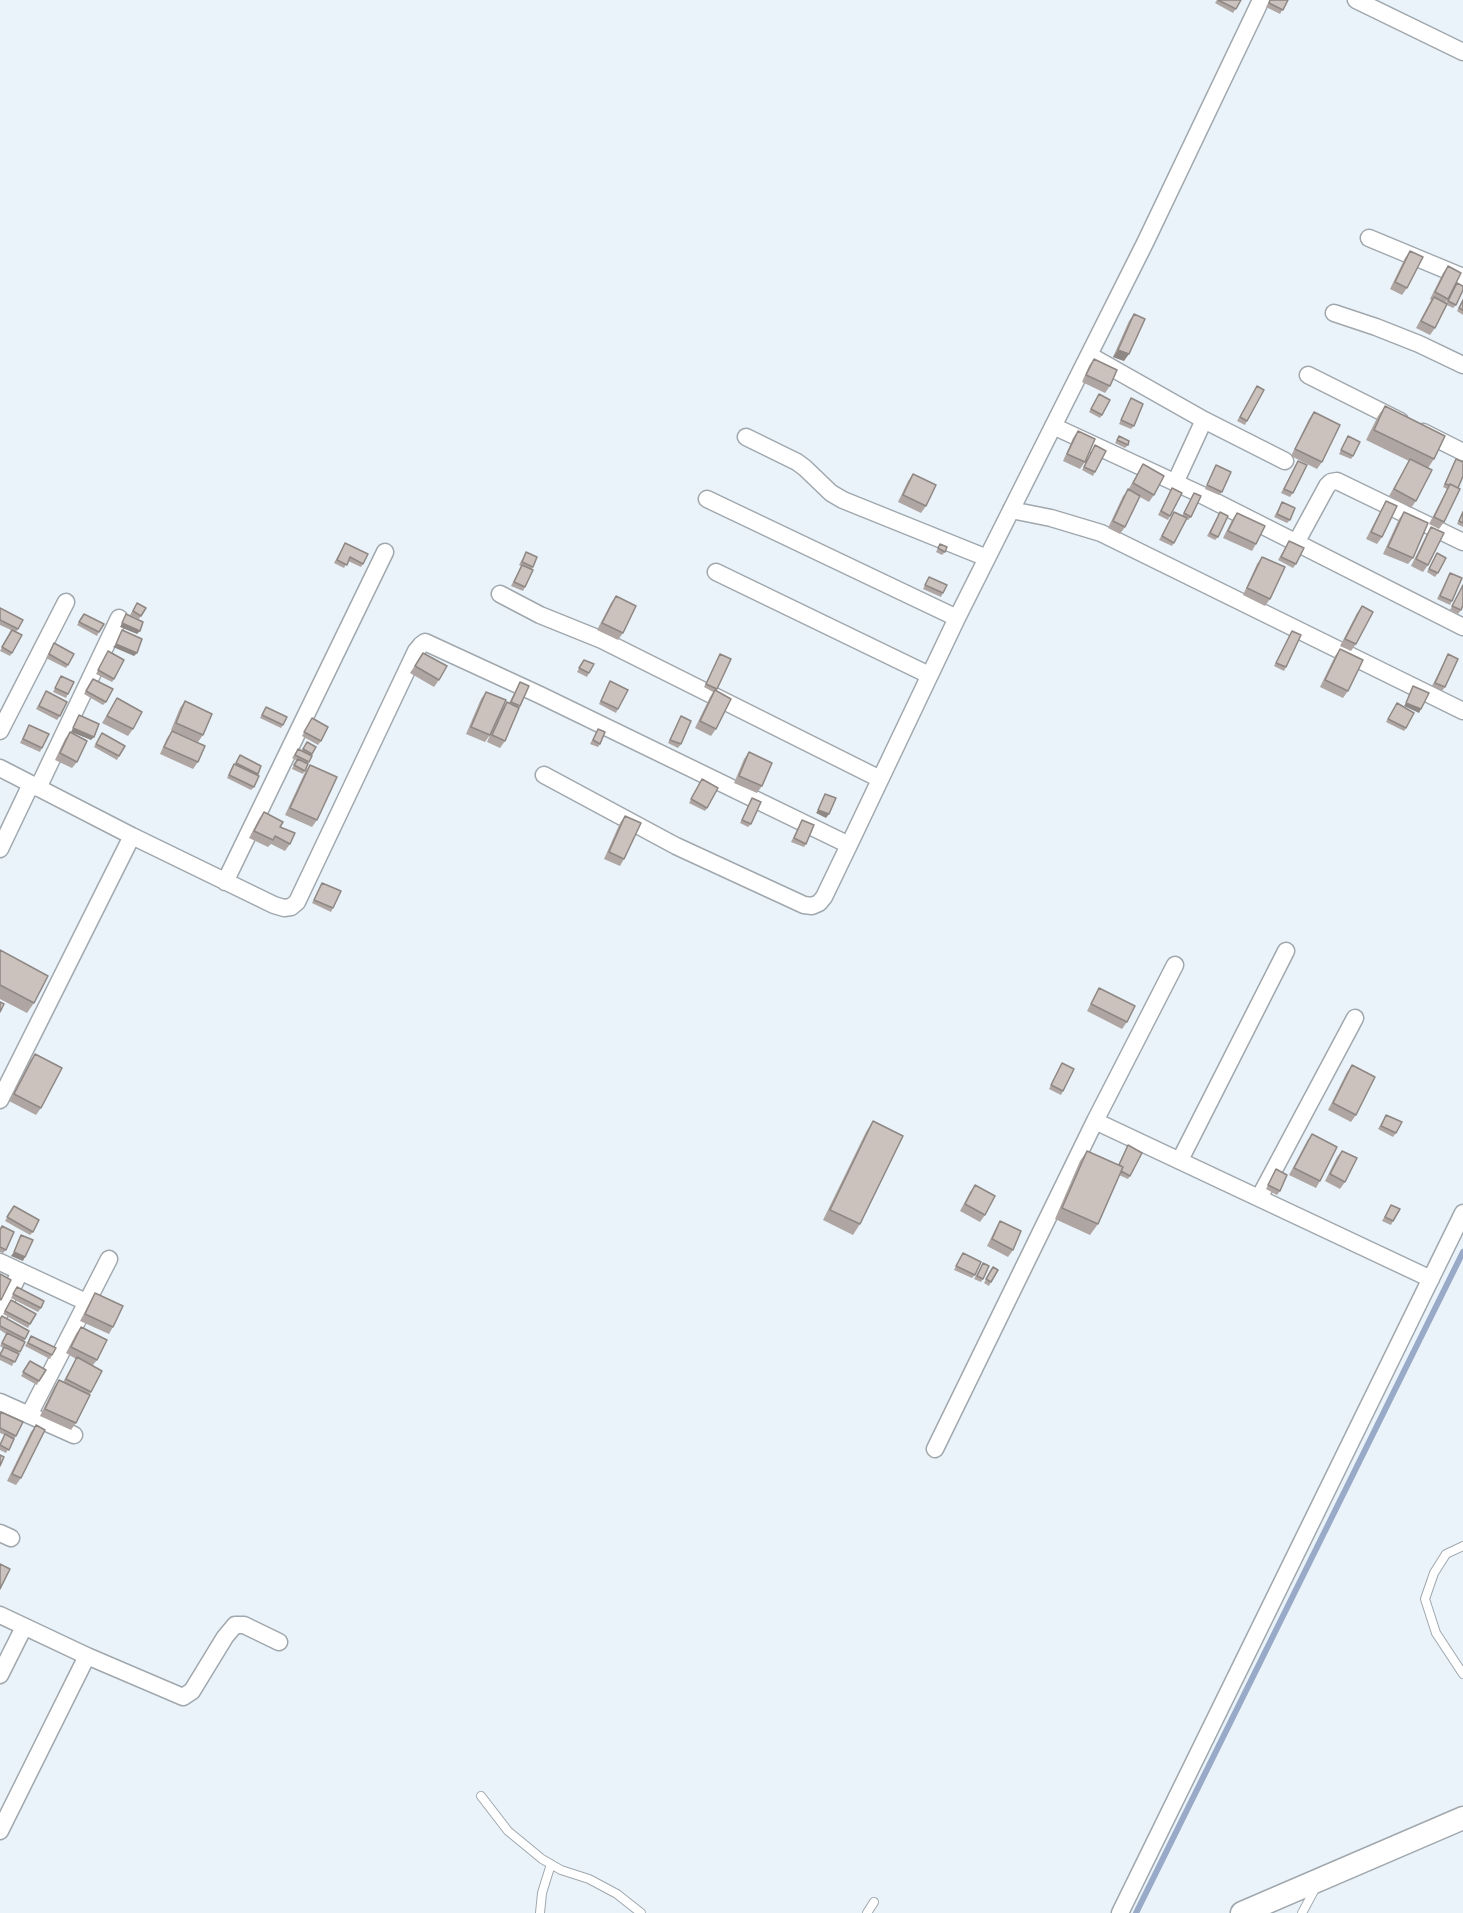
<!DOCTYPE html>
<html>
<head>
<meta charset="utf-8">
<style>
	body { margin:0 }
	canvas { display:block; background:#eaf3f9 }
</style>
</head>
<body>
<canvas width="1463" height="1913"></canvas>
<script>
const ctx = document.querySelector('canvas').getContext('2d');
ctx.lineJoin = 'round';
function poly(rows) {
  const path = new Path2D();
  for (const r of rows) {
    path.moveTo(r[0], r[1]);
    for (let i = 2; i < r.length; i += 2) path.lineTo(r[i], r[i + 1]);
  }
  return path;
}
function strokePath(path, color, width, dash) {
  ctx.strokeStyle = color;
  ctx.lineWidth = width;
  ctx.lineCap = dash ? 'butt' : 'round';
  ctx.setLineDash(dash || []);
  ctx.stroke(path);
}
function fillPath(path, color) {
  ctx.fillStyle = color;
  ctx.fill(path, 'evenodd');
}
const stream = poly([
	[1136,1913,1463,1252]
]);
const lane = poly([
	[1463,1546,1446,1554,1434,1573,1425,1599,1436,1633,1463,1674],
	[481,1796,508,1831,542,1859,561,1870,589,1879,617,1894,641,1913],
	[540,1913,542,1893,551,1864],
	[867,1913,874,1902],
	[1302,1913,1316,1887]
]);
const street = poly([
	[1356,0,1463,52],
	[1369,238,1463,277],
	[1334,313,1376,327,1419,344,1463,365],
	[1089,355,1204,420,1285,461],
	[1308,375,1400,421],
	[1053,426,1202,495,1463,627],
	[1423,432,1463,452],
	[746,437,797,462,805,468,831,493,843,500,987,558],
	[1175,483,1204,420],
	[707,499,957,618],
	[1011,510,1051,518,1101,533,1463,711],
	[1296,543,1327,486,1331,482,1337,481,1463,542],
	[716,572,929,675],
	[500,594,540,615,602,640,880,779],
	[0,731,66,602],
	[0,768,132,836,274,905,284,908,291,907,297,902,416,651,421,645,425,642,540,695,849,845,957,618,1145,243,1261,0],
	[544,775,676,846,804,905,812,906,819,903,824,897,849,845],
	[38,788,119,618],
	[0,849,31,784],
	[225,882,385,552],
	[0,1100,132,836],
	[1095,1121,1175,965],
	[1180,1160,1286,951],
	[1259,1198,1355,1018],
	[0,1262,86,1302],
	[0,1313,20,1272],
	[0,1402,74,1435],
	[29,1415,109,1259],
	[935,1449,1095,1121,1431,1279],
	[0,1533,11,1538],
	[0,1615,87,1656,183,1697,192,1691,225,1637,235,1625,244,1625,279,1642],
	[0,1675,24,1627],
	[0,1831,87,1656],
	[1120,1913,1463,1213]
]);
const secondary = poly([
	[1242,1913,1463,1818]
]);
const wall = poly([
	[1217,0,1241,0,1233,13,1215,3],
	[1270,0,1288,0,1280,14,1266,7],
	[1410,251,1407,288,1402,295,1390,289,1405,258],
	[1448,266,1448,299,1445,303,1446,303,1457,283,1456,305,1453,308,1447,305,1435,328,1430,335,1416,328,1431,300,1430,299,1443,273],
	[1463,299,1463,315,1457,311],
	[1134,314,1124,361,1113,357,1129,321],
	[1094,359,1110,386,1105,393,1082,382,1089,366],
	[1257,386,1247,421,1245,425,1237,421],
	[1099,394,1102,415,1100,418,1089,412],
	[1131,398,1134,426,1131,429,1119,424],
	[1385,406,1434,459,1428,468,1416,501,1411,508,1389,496,1409,461,1366,440,1378,416],
	[1314,412,1322,462,1317,469,1291,456,1309,419],
	[1078,431,1085,462,1080,469,1063,461,1073,438],
	[1119,436,1128,445,1125,448,1115,443],
	[1348,436,1353,456,1351,459,1339,454],
	[1095,445,1095,472,1093,476,1082,470],
	[1456,459,1444,522,1439,529,1429,524,1447,489,1443,487],
	[1298,461,1293,493,1290,497,1281,493],
	[1143,464,1154,495,1149,502,1140,497,1125,527,1120,534,1108,528,1123,496,1128,490],
	[1216,465,1222,492,1219,495,1205,489],
	[913,474,926,506,921,513,898,502,908,481],
	[1172,488,1170,516,1168,520,1158,515],
	[1194,493,1191,517,1188,520,1186,519,1172,546,1159,540,1174,512,1182,516],
	[1386,501,1382,537,1377,544,1366,539,1382,508],
	[1282,502,1290,520,1287,523,1274,517],
	[1463,510,1463,527,1457,524],
	[1220,512,1218,537,1215,540,1207,536],
	[1404,512,1413,558,1408,564,1383,554,1399,519],
	[1237,513,1256,544,1252,551,1223,538,1232,520],
	[1431,527,1428,565,1423,572,1411,566,1427,534],
	[1289,541,1296,564,1293,568,1278,560],
	[345,543,363,564,361,567,348,561,344,568,334,563],
	[940,544,945,552,942,555,936,552],
	[526,552,533,567,525,587,523,591,511,586,521,566,519,565],
	[1437,553,1438,573,1435,577,1427,572],
	[1262,557,1270,599,1265,606,1243,595,1257,564],
	[1450,573,1452,601,1450,605,1437,599],
	[929,577,943,593,941,597,923,589],
	[1463,585,1461,610,1458,614,1450,610],
	[616,596,623,633,618,640,597,630,611,603],
	[137,603,146,608,139,619,130,615],
	[1362,606,1356,644,1351,651,1340,646,1357,613],
	[0,608,18,629,16,632,12,653,10,656,0,651,11,630,0,625],
	[84,614,99,632,97,636,77,625],
	[1292,631,1286,667,1284,671,1274,666],
	[54,643,68,665,66,668,46,658],
	[1340,649,1348,691,1343,698,1320,687,1335,656],
	[108,651,114,679,112,682,96,674],
	[423,653,439,680,434,687,410,673],
	[720,654,717,689,716,691,716,729,711,736,695,728,710,697,713,692,704,687],
	[1448,654,1445,687,1442,691,1432,686],
	[584,660,589,673,587,677,577,672],
	[61,676,68,694,66,698,53,692],
	[93,679,106,702,103,705,84,694],
	[610,681,618,709,616,713,599,704],
	[520,682,529,686,505,741,500,748,487,742,502,709,507,702,509,703],
	[46,691,60,716,57,720,36,709],
	[486,692,490,735,485,742,466,734,481,699],
	[117,698,133,729,128,736,102,723],
	[185,701,203,735,198,742,171,730,180,708],
	[1397,703,1406,728,1404,731,1386,722],
	[266,707,283,725,281,728,260,718],
	[681,716,681,744,678,748,668,743],
	[310,721,321,741,318,745,302,736],
	[29,725,42,748,40,752,20,743],
	[598,729,600,744,598,747,590,744],
	[172,731,198,762,193,769,160,754,167,738],
	[70,732,77,762,72,768,55,760,65,739],
	[102,733,119,756,117,760,94,747],
	[307,742,316,747,303,774,292,769,296,760,292,758,298,749,301,751],
	[749,752,762,786,757,793,734,783,744,759],
	[240,755,261,766,257,775,254,787,251,790,227,778,232,767,234,764,235,764],
	[310,765,317,820,312,827,285,815,305,772],
	[702,779,707,808,705,811,689,803],
	[752,798,751,824,748,827,740,823],
	[264,812,290,844,285,851,271,844,268,847,249,838,259,819],
	[625,816,624,859,620,866,604,859,620,823],
	[802,820,806,844,804,847,791,842],
	[322,883,333,908,331,912,312,903],
	[0,950,34,1003,27,1013,0,999],
	[1099,988,1127,1022,1122,1029,1087,1011,1095,995],
	[35,1054,41,1108,36,1115,9,1101,30,1061],
	[1062,1063,1063,1091,1061,1095,1049,1089],
	[1352,1065,1356,1115,1351,1122,1328,1110,1347,1072],
	[1386,1115,1396,1133,1393,1137,1378,1129],
	[873,1121,860,1224,853,1235,823,1220,866,1132],
	[1312,1134,1320,1181,1316,1188,1289,1175,1307,1141],
	[1128,1145,1130,1176,1128,1179,1119,1175,1098,1224,1090,1235,1055,1219,1080,1161,1087,1151,1118,1165],
	[1342,1151,1345,1182,1340,1189,1325,1181,1337,1157],
	[1276,1169,1280,1191,1277,1195,1266,1189],
	[975,1185,985,1215,980,1222,960,1211,970,1192],
	[1391,1205,1393,1221,1391,1225,1382,1221],
	[14,1206,33,1232,30,1235,5,1221],
	[1000,1221,1013,1250,1008,1257,987,1246,996,1228],
	[2,1226,6,1250,3,1253,0,1252,0,1229],
	[963,1253,975,1275,972,1278,954,1270],
	[983,1263,983,1279,981,1282,974,1279],
	[993,1267,991,1282,989,1286,984,1283],
	[17,1287,41,1308,38,1312,11,1298],
	[95,1293,113,1327,109,1334,80,1321,91,1300],
	[11,1300,30,1324,28,1328,3,1314],
	[0,1318,29,1331,12,1366,0,1360,0,1353,3,1348,0,1346,6,1334,0,1330],
	[81,1327,97,1360,93,1365,91,1392,76,1423,71,1430,40,1416,54,1387,59,1380,63,1382,76,1359,66,1353,76,1334],
	[31,1336,52,1355,50,1359,25,1346],
	[30,1361,39,1381,37,1385,21,1376],
	[0,1414,16,1436,6,1453,0,1450,0,1444,5,1435,0,1433],
	[36,1425,21,1478,16,1485,7,1481,31,1432]
]);
const shadedWall = poly([
	[1118,350,1129,354,1124,361,1113,357],
	[122,623,140,631,137,634,120,627],
	[116,644,137,653,134,656,113,647],
	[1406,703,1421,709,1419,713,1404,706],
	[73,728,94,737,91,740,71,732],
	[818,810,829,814,826,818,816,813],
	[14,1252,25,1257,23,1261,11,1256]
]);
const building = poly([
	[1218,0,1241,0,1236,9,1218,0],
	[1270,0,1288,0,1283,10,1269,3,1270,0],
	[1410,251,1423,257,1407,288,1395,282,1410,251],
	[1448,266,1461,273,1448,299,1435,292,1448,266],
	[1457,283,1463,286,1463,290,1456,305,1448,301,1457,283],
	[1434,297,1447,304,1435,328,1421,321,1434,297],
	[1463,300,1463,310,1459,308,1463,300],
	[1134,314,1145,319,1129,354,1118,350,1134,314],
	[1094,359,1117,370,1110,386,1086,375,1094,359],
	[1257,386,1264,390,1247,421,1240,417,1257,386],
	[1099,394,1110,400,1102,415,1091,409,1099,394],
	[1131,398,1143,404,1134,426,1121,420,1131,398],
	[1385,406,1445,436,1434,459,1374,430,1385,406],
	[1314,412,1340,425,1322,462,1295,449,1314,412],
	[1078,431,1095,439,1085,462,1067,454,1078,431],
	[1119,436,1129,441,1128,445,1117,440,1119,436],
	[1348,436,1360,442,1353,456,1341,450,1348,436],
	[1095,445,1106,451,1095,472,1084,467,1095,445],
	[1410,459,1432,470,1416,501,1394,489,1410,459],
	[1456,459,1463,462,1463,476,1458,488,1450,484,1449,485,1445,484,1456,459],
	[1298,461,1307,465,1293,493,1284,489,1298,461],
	[1143,464,1164,476,1154,495,1133,483,1143,464],
	[1216,465,1231,472,1222,492,1207,485,1216,465],
	[913,474,936,485,926,506,903,495,913,474],
	[1450,484,1460,489,1444,522,1434,517,1450,484],
	[1172,488,1182,493,1170,516,1161,511,1172,488],
	[1128,489,1140,496,1125,527,1113,521,1128,489],
	[1194,493,1201,496,1191,517,1184,513,1194,493],
	[1386,501,1397,506,1382,537,1371,532,1386,501],
	[1282,502,1295,508,1290,520,1277,514,1282,502],
	[1174,512,1187,518,1174,543,1162,536,1174,512],
	[1220,512,1228,516,1218,537,1210,533,1220,512],
	[1404,512,1428,523,1413,558,1388,547,1404,512],
	[1463,512,1463,523,1459,521,1463,512],
	[1237,513,1265,526,1256,544,1228,531,1237,513],
	[1431,527,1444,533,1428,565,1416,559,1431,527],
	[1289,541,1304,548,1296,564,1281,557,1289,541],
	[345,543,368,554,363,564,350,557,347,565,337,560,345,543],
	[940,544,947,547,945,552,938,548,940,544],
	[526,552,537,557,533,567,522,562,526,552],
	[1437,553,1446,558,1438,573,1429,569,1437,553],
	[1262,557,1285,567,1270,599,1247,588,1262,557],
	[522,565,533,570,525,587,514,582,522,565],
	[1450,573,1462,578,1452,601,1440,596,1450,573],
	[929,577,947,585,943,593,925,585,929,577],
	[1463,585,1463,605,1461,610,1452,606,1463,585],
	[616,596,636,606,623,633,602,623,616,596],
	[137,603,146,608,141,616,133,611,137,603],
	[1362,606,1373,612,1356,644,1345,639,1362,606],
	[0,608,23,620,18,629,0,620,0,608],
	[84,614,104,624,99,632,79,622,84,614],
	[126,614,143,622,140,631,122,623,126,614],
	[12,630,22,635,12,653,2,647,12,630],
	[122,630,142,639,137,653,116,644,122,630],
	[1292,631,1301,635,1286,667,1276,663,1292,631],
	[54,643,74,654,68,665,49,654,54,643],
	[1340,649,1363,660,1348,691,1325,680,1340,649],
	[108,651,124,660,114,679,98,670,108,651],
	[423,653,447,666,439,680,415,666,423,653],
	[720,654,731,659,717,689,706,684,720,654],
	[1448,654,1458,659,1445,687,1435,683,1448,654],
	[584,660,594,664,589,673,579,668,584,660],
	[61,676,74,682,68,694,55,688,61,676],
	[93,679,113,689,106,702,86,691,93,679],
	[610,681,628,690,618,709,601,701,610,681],
	[520,682,529,686,520,706,511,702,520,682],
	[1413,686,1429,693,1421,709,1406,703,1413,686],
	[715,690,731,699,716,729,700,721,715,690],
	[46,691,67,702,60,716,39,706,46,691],
	[486,692,506,700,490,735,471,727,486,692],
	[117,698,142,712,133,729,107,716,117,698],
	[185,701,212,714,203,735,176,723,185,701],
	[507,702,519,708,505,741,492,735,507,702],
	[1397,703,1414,713,1406,728,1388,719,1397,703],
	[266,707,287,717,283,725,262,715,266,707],
	[79,715,99,724,94,737,73,728,79,715],
	[681,716,691,721,681,744,670,740,681,716],
	[312,718,328,727,321,741,304,732,312,718],
	[29,725,49,734,42,748,23,739,29,725],
	[598,729,605,732,600,744,593,740,598,729],
	[172,731,205,746,198,762,164,747,172,731],
	[70,732,87,741,77,762,60,753,70,732],
	[102,733,125,746,119,756,96,744,102,733],
	[307,742,316,747,312,754,303,749,307,742],
	[298,749,312,756,309,762,295,755,298,749],
	[749,752,772,763,762,786,739,776,749,752],
	[240,755,261,766,258,774,236,763,240,755],
	[298,759,308,764,305,771,294,765,298,759],
	[234,764,259,776,254,787,229,775,234,764],
	[310,765,337,777,317,820,290,808,310,765],
	[702,779,718,788,707,808,691,799,702,779],
	[825,794,836,798,829,814,818,810,825,794],
	[752,798,761,802,751,824,742,820,752,798],
	[264,812,283,822,280,827,295,833,290,844,275,836,273,840,254,831,264,812],
	[625,816,641,823,624,859,609,852,625,816],
	[802,820,814,825,806,844,794,838,802,820],
	[322,883,341,891,333,908,314,900,322,883],
	[0,950,48,976,34,1003,0,985,0,950],
	[1099,988,1135,1006,1127,1022,1091,1004,1099,988],
	[0,1002,4,1004,0,1012,0,1002],
	[35,1054,62,1068,41,1108,14,1094,35,1054],
	[1062,1063,1074,1069,1063,1091,1051,1085,1062,1063],
	[1352,1065,1375,1077,1356,1115,1333,1103,1352,1065],
	[1386,1115,1402,1122,1396,1133,1381,1126,1386,1115],
	[873,1121,903,1136,860,1224,830,1210,873,1121],
	[1312,1134,1337,1147,1320,1181,1294,1168,1312,1134],
	[1128,1145,1142,1153,1130,1176,1121,1171,1123,1167,1119,1165,1128,1145],
	[1087,1151,1123,1167,1098,1224,1062,1208,1087,1151],
	[1342,1151,1357,1158,1345,1182,1330,1174,1342,1151],
	[1276,1169,1287,1175,1280,1191,1268,1185,1276,1169],
	[975,1185,995,1196,985,1215,965,1204,975,1185],
	[1391,1205,1400,1209,1393,1221,1385,1217,1391,1205],
	[14,1206,39,1220,33,1232,7,1217,14,1206],
	[1000,1221,1021,1231,1013,1250,992,1239,1000,1221],
	[2,1226,14,1232,6,1250,0,1247,0,1230,2,1226],
	[21,1235,33,1240,25,1257,14,1252,21,1235],
	[963,1253,981,1262,975,1275,956,1266,963,1253],
	[983,1263,989,1266,983,1279,977,1276,983,1263],
	[993,1267,998,1270,991,1282,986,1279,993,1267],
	[0,1274,11,1280,1,1300,0,1299,0,1274],
	[17,1287,44,1301,41,1308,13,1294,17,1287],
	[95,1293,123,1306,113,1327,85,1314,95,1293],
	[11,1300,36,1314,30,1324,5,1311,11,1300],
	[2,1316,29,1331,25,1339,0,1326,0,1319,2,1316],
	[81,1327,107,1340,97,1360,71,1347,81,1327],
	[7,1333,25,1342,20,1352,2,1343,7,1333],
	[31,1336,56,1348,52,1355,28,1343,31,1336],
	[4,1347,19,1354,15,1362,0,1355,4,1347],
	[77,1357,102,1371,91,1392,66,1379,77,1357],
	[30,1361,46,1370,39,1381,23,1372,30,1361],
	[59,1380,90,1395,76,1423,45,1409,59,1380],
	[1,1412,23,1422,16,1436,0,1428,0,1415,1,1412],
	[36,1425,45,1430,21,1478,12,1474,36,1425],
	[5,1434,14,1439,9,1450,0,1445,5,1434],
	[0,1455,4,1457,0,1466,0,1455],
	[0,1564,10,1569,0,1589,0,1564]
]);
strokePath(stream, '#98aac7', 6);
strokePath(lane, '#a0a8ae', 10);
strokePath(street, '#a0a8ae', 19);
strokePath(secondary, '#a0a8ae', 25);
strokePath(lane, '#fff', 8);
strokePath(street, '#fff', 16);
strokePath(secondary, '#fff', 22);
fillPath(wall, '#afa6a3');
fillPath(shadedWall, '#8e8784');
fillPath(building, '#cbc1bd');
strokePath(building, '#8e8784', 1.5);
</script>
</body>
</html>
